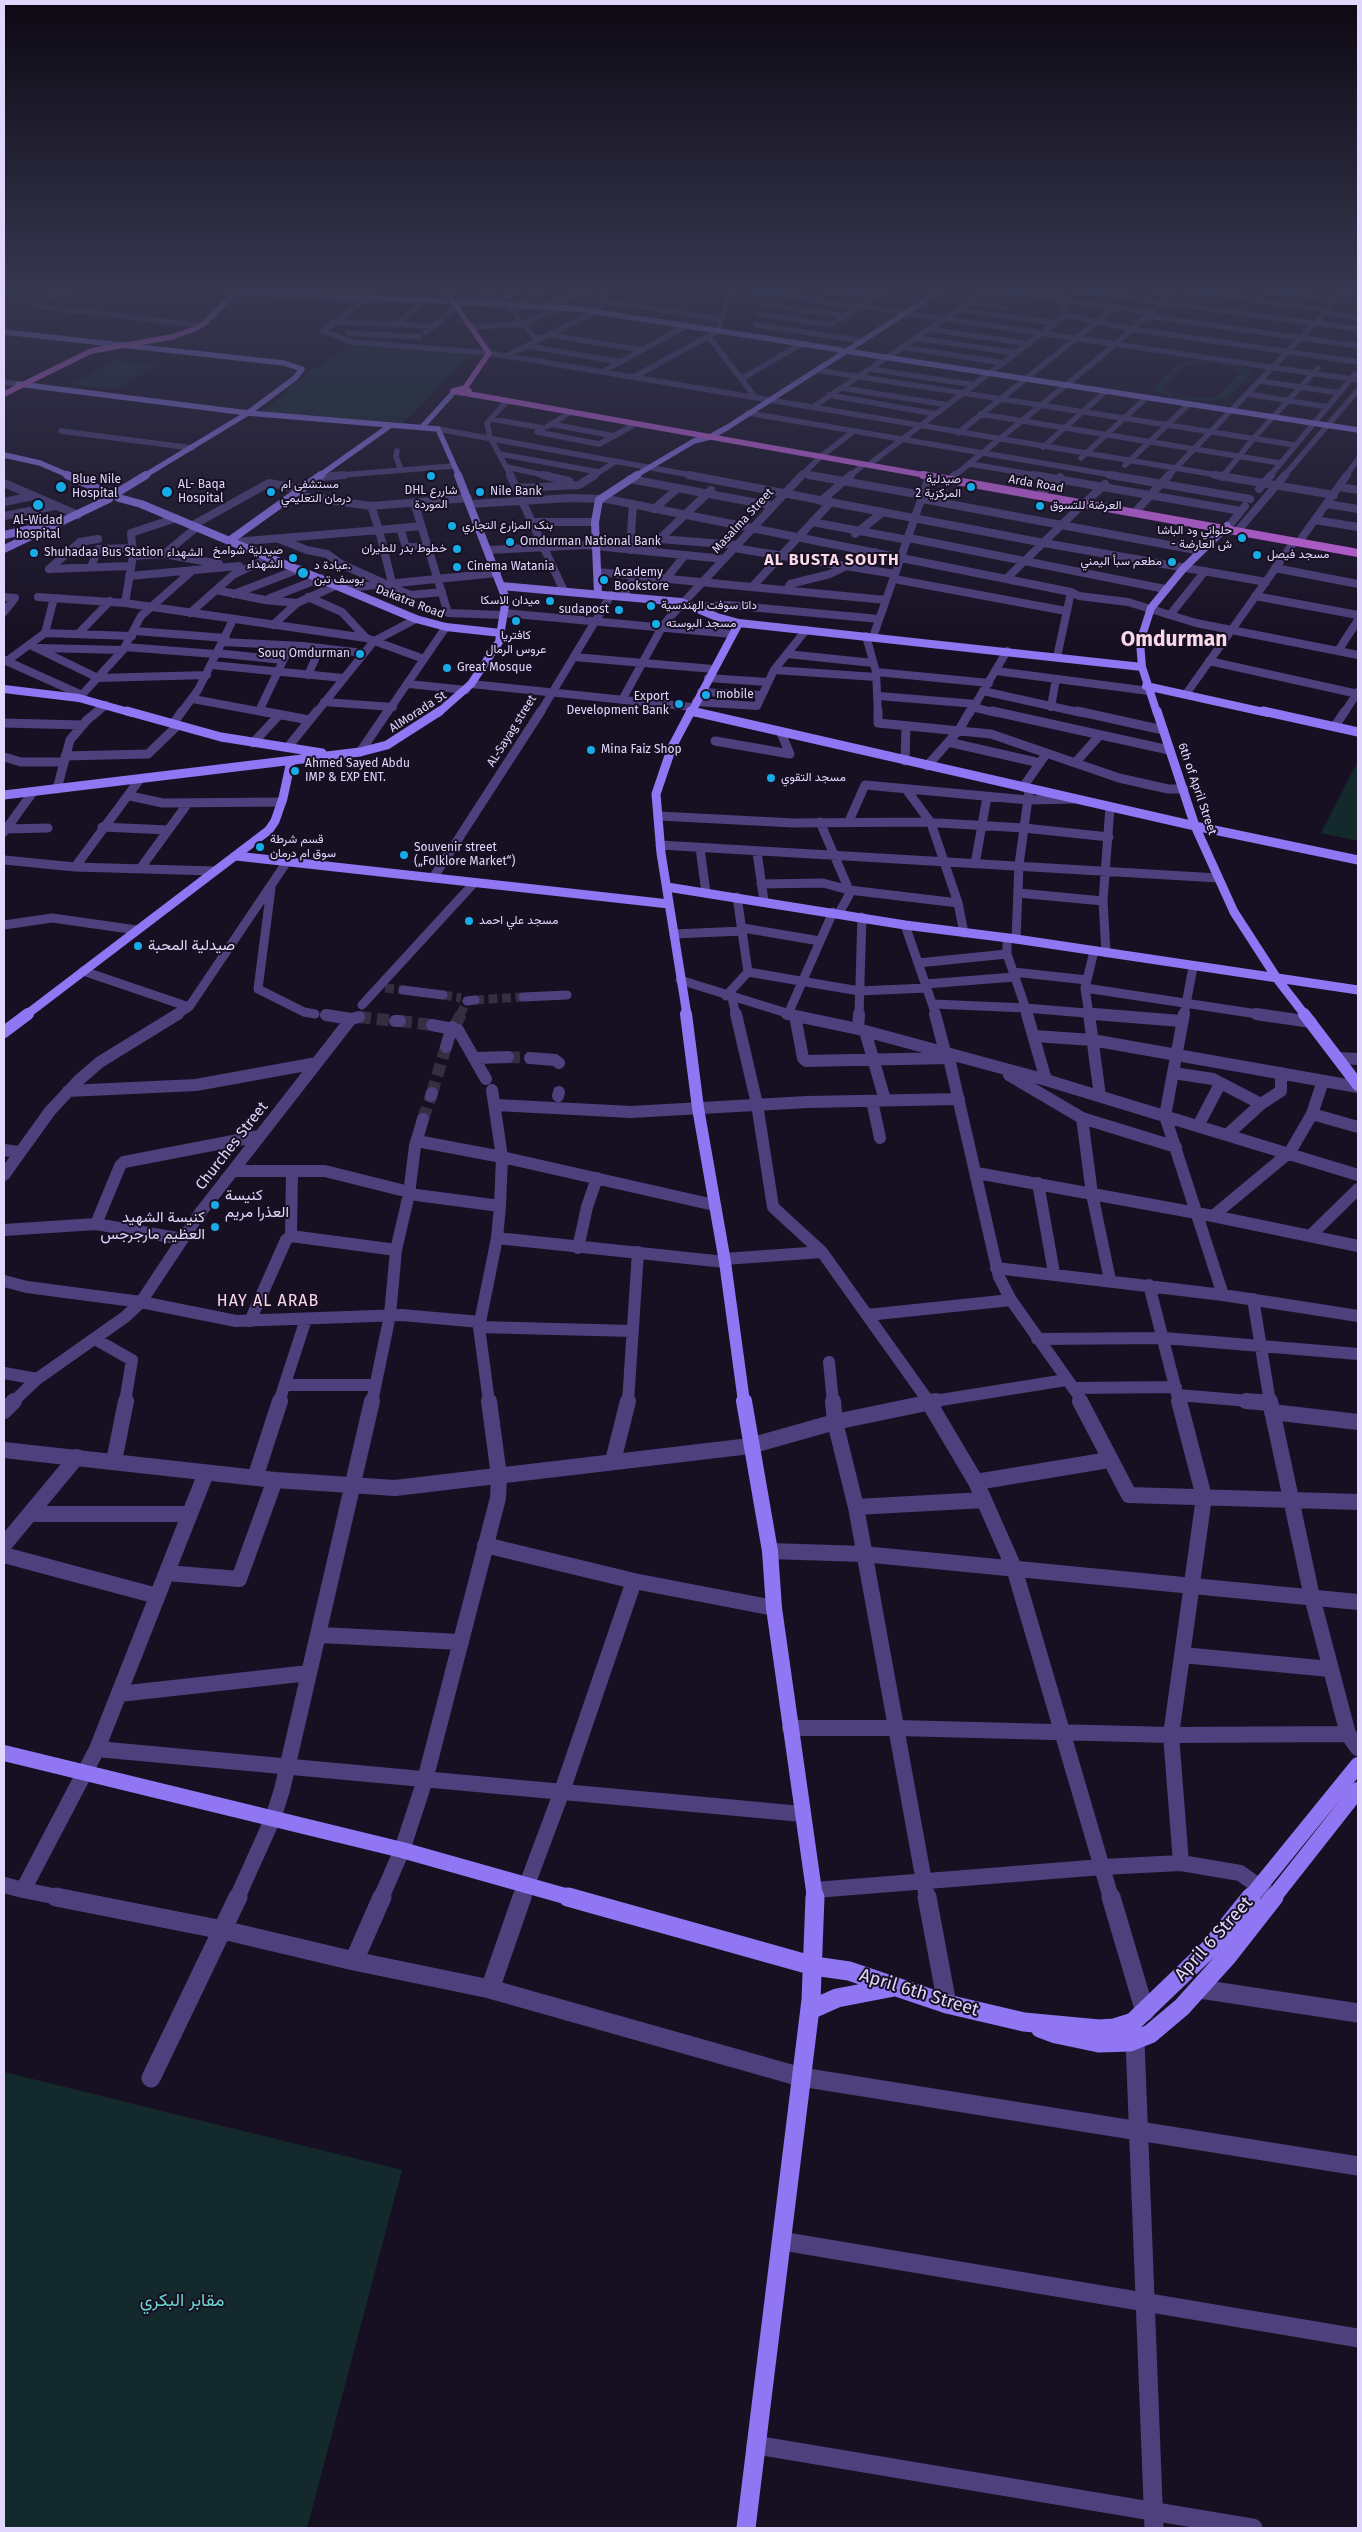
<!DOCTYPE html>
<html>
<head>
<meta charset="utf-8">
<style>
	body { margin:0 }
	#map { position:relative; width:1362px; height:2532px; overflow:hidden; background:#171023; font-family:"Fira Sans",sans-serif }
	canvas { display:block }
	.frame { position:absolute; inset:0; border:5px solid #e1d6fb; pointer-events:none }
</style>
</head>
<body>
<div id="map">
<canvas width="1362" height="2532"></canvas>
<div class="frame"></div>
</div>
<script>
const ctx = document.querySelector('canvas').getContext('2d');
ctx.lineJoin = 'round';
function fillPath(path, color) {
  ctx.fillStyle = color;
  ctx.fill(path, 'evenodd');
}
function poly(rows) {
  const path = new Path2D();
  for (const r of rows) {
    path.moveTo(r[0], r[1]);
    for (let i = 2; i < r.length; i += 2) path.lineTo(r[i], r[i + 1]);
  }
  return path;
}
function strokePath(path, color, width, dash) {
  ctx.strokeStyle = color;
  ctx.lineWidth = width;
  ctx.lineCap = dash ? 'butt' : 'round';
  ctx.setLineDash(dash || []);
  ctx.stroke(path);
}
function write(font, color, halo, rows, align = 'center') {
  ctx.font = font + ' "Fira Sans",Vazirmatn,sans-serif';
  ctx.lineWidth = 4;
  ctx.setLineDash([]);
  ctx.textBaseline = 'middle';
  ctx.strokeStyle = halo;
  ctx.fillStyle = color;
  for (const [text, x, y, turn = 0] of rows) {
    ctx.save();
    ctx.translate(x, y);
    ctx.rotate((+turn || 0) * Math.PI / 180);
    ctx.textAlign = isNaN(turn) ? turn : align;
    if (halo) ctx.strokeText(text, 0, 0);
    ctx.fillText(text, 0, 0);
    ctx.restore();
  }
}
const green = poly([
	[348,344,463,352,470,355,403,423,261,413,316,366,322,367],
	[1193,360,1237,364,1250,371,1251,374,1228,398,1213,401,1174,399,1155,390,1154,387,1178,364],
	[1208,363,1234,368,1240,373,1219,395,1210,398,1176,397,1163,389,1163,387,1186,365],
	[115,361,158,366,116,389,73,384],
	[1358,761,1358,841,1321,833],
	[4,2072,402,2170,307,2528,4,2528]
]);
const streetTunnelFar1 = poly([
	[385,988,403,990],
	[443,995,461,998],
	[475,1000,523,997],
	[460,1015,467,1001]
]);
const streetTunnel = poly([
	[359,1017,395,1021],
	[400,1021,432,1025],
	[456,1024,461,1014],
	[508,1057,530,1058],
	[432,1093,446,1047],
	[423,1119,431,1096]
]);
const streetFar5 = poly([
	[754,291,900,312],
	[829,291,875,298,886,291],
	[997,291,1151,312],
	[1054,291,1066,315,1131,329,1358,362],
	[1077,291,1358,329],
	[1150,291,1173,294],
	[1186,291,1327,310],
	[1269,291,1337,301],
	[366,299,323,331,352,342,489,353,1223,476],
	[643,299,690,300],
	[603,301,722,319],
	[473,302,493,291],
	[970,302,1007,308],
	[493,303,516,291],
	[37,304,69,291],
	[507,304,534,337,542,338],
	[520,304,546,291],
	[763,304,845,316,875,298],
	[36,306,198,325],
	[540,306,593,291],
	[959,310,1056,323],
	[905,313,1358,380],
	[1325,313,1358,318],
	[760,314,831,325,845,316],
	[1147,316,1358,346],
	[333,322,432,326],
	[397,324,424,301],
	[757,325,857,340],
	[472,327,523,324,563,307],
	[928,329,1030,344],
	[426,332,452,311],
	[348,333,420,337],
	[550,335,643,350],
	[709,337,756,398],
	[916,338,1016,353],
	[527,346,620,362],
	[902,347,1004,363],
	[506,356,595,312,608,291],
	[870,369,975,385],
	[816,370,1295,445],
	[602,372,686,326],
	[634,377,718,331,730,291],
	[741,379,801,344],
	[1260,381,1340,393],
	[4,382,18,384],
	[842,388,948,405],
	[1247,394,1328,407],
	[829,395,936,414],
	[507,401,487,423,490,437,511,476],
	[813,407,986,291],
	[748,413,1118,476],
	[980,414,1280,463],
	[491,419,543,428],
	[548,426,571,412],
	[438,429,696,476],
	[61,431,192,448],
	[537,432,599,444,614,436,551,424],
	[958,433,1114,308],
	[614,436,635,424],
	[1043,447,1106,391],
	[397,451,396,457,401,470],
	[500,454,599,472],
	[1081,458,1146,398],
	[871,463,1066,315],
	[970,464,1041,476],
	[1125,465,1189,404],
	[507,467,548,476],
	[803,474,816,476],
	[329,476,453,466],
	[593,476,615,462],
	[801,476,820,457,854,431],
	[850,476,863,465],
	[954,476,1104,354,1176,291],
	[1168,476,1346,291],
	[1223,476,1253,439,1318,368],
	[1270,476,1355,374],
	[1284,476,1358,390],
	[1346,476,1358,459]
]);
const streetFar4 = poly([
	[510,475,564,591],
	[543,475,569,481],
	[689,475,1044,543,1266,582],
	[809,475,922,495],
	[1034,475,1241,511],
	[1110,475,1250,499],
	[1215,475,1334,495],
	[321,477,344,475],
	[953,477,955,475],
	[1222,477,1224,475],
	[630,479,773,506],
	[4,483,78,515],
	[1339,487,1358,490],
	[517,488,579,485,595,475],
	[1259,489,1271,475],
	[1041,493,1060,477],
	[922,499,1201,551],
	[821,501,851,475],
	[1087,501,1105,484],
	[4,502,33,496],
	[414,502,448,613,504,615],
	[470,504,570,498,607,499,1071,592,1079,596,1128,602,1196,623,1358,655],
	[1327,504,1358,509],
	[371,506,468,498],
	[654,509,678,488],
	[1137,510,1169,475],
	[4,516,55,506],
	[1315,520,1358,527],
	[532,522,595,522],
	[812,522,908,540],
	[193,525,269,483,302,489],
	[1229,526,1245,506],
	[400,528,406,547,428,547],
	[1240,528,1285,475],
	[855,534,883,512],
	[909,538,1165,589],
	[279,539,307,550,327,554,341,564,410,595,442,592],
	[660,539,736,545],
	[1301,539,1347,475],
	[234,542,379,530,371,506,293,495],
	[734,548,895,574],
	[488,550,586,545,724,559],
	[630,550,633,504],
	[647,551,711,490],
	[164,554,219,564],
	[133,556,164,554,197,527],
	[91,567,98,549,133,548],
	[1275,568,1358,584],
	[49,569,130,566],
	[49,569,80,542,98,539],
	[597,572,886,600],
	[129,576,239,566],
	[894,579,1066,611],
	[1006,579,1083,504],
	[665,580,685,555],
	[392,583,379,530,421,526],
	[752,587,831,502],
	[346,588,497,573],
	[216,590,265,600,297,603,337,585],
	[787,590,790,584,830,574,875,552],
	[234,594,299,569],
	[623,596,635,577],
	[1255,596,1358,615],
	[4,597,15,598,4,612],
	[38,597,125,603,366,638],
	[308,597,342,612,366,638,424,659],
	[270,598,321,578],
	[125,603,133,556,131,533,176,518],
	[696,607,728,605,879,619],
	[190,613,233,575,270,557],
	[504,613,732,634],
	[1170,615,1205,571],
	[273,625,297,603],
	[135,631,226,638],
	[45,633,132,636],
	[78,634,110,601],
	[866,636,876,672,878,713],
	[873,637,929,477],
	[223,642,303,646,363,653],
	[30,645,98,678,207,675],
	[125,647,215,654],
	[40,648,123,650],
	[1338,651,1358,620],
	[216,653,283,660],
	[787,654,873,663],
	[574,657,713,669],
	[1057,657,1071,592],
	[4,660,82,695],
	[7,661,45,633,54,598],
	[1209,661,1358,694],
	[212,665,343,678],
	[774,670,876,677],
	[996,671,1149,691],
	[876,672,989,683],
	[308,675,320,648],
	[708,678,767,682],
	[409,684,466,690],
	[471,684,692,707],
	[983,691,1082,713],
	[701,692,762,695],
	[1186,694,1294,542],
	[879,696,976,704],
	[79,698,123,650,141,616,193,570],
	[193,699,268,713],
	[622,700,662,627,670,617,802,475],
	[324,702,393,707],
	[696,702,757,706,774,670,806,630],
	[972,707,997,713],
	[1051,707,1056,679],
	[259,711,290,646],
	[96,713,106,705],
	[181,713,198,690,233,620],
	[316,713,374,641,416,619],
	[387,713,446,627],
	[540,713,611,595],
	[970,713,1007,651],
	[1344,713,1358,692]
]);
const streetFar3 = poly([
	[261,711,309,720],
	[878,711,878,723,991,734,1119,778,1168,789,1184,789],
	[992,711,1169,750],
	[1077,711,1163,730],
	[4,723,82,725],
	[173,724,182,711],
	[1335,726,1345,711],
	[781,733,790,754],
	[715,741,790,754],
	[948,742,1040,763],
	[253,743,279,715],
	[288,747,317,711],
	[360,752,388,711],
	[65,756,148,754,178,725],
	[4,757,21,762,63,762],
	[905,761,906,726],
	[1075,763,1100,735],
	[927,766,959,730,970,711],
	[1023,787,1044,757],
	[57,789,70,740,87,720,98,711],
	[906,789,931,823,958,903,964,933],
	[130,796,163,803,282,802],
	[659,816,794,823,922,822,1024,828,1109,837],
	[849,821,865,785,1028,800,1073,799],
	[820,822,849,890,849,895,839,913],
	[102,827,168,830],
	[6,829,48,828],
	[4,832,33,792],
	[660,845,1218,878],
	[700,848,706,893],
	[757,852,764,901],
	[4,860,75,867,214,871],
	[975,864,987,797],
	[75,867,140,779],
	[140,869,188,803],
	[433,878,541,711],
	[761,884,823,883,849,890,958,903],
	[271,888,258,989,304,1012,315,1014],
	[1018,893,1103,901],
	[4,925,52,918,137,930],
	[905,925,936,1015],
	[743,928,820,941],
	[674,934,743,931],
	[1007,938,1007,954,1028,1015],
	[1016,939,1019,865,1029,791],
	[1106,953,1103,901,1110,807],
	[918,963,1007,954],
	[83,971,189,1007],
	[748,972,859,991,927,988],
	[1013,972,1087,980],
	[680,980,793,1015],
	[926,984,1014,977],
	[1085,988,1264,1015],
	[403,990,443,995],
	[726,996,748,972,737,897],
	[523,997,567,995],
	[732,998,736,1015],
	[467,1001,475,1000],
	[933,1004,1026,1008,1109,1015],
	[362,1005,474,883],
	[788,1014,833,912],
	[176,1015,189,1007,286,863],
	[859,1015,862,917],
	[1089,1015,1085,988,1094,951],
	[1184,1015,1193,967]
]);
const streetFar2 = poly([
	[736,1014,757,1104,773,1207,822,1252,929,1402],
	[787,1014,858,1029,1046,1080,1358,1175],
	[935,1014,945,1052,949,1058,999,1277,1011,1300,1079,1396,1081,1402],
	[1027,1014,1046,1080],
	[1089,1014,1100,1096],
	[1094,1014,1181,1021],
	[1184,1014,1165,1116,1223,1295],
	[1256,1014,1311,1022],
	[326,1015,351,1019],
	[795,1016,803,1058,806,1061,949,1058],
	[395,1021,400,1021],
	[432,1025,458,1030,486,1079],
	[858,1029,859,1014],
	[865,1031,885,1100],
	[1035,1036,1092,1040,1358,1087],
	[446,1047,452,1027],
	[476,1058,508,1057],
	[530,1058,555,1060,559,1063],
	[1338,1058,1358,1059],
	[1173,1073,1213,1079,1261,1104],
	[1009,1075,1082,1118,1176,1147],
	[68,1091,196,1085,317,1063],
	[431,1096,432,1093],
	[558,1096,559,1092],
	[872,1101,880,1138],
	[496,1105,631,1112,807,1102,959,1099],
	[1312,1114,1358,1127],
	[1082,1118,1092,1194,1110,1280],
	[1198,1126,1220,1084],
	[1227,1135,1261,1104,1281,1091,1281,1073],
	[417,1141,502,1157,714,1205],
	[4,1150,19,1152],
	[233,1171,325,1171,409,1192],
	[977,1173,1213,1216,1358,1246],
	[4,1175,50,1111,79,1080,100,1062,178,1014],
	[1038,1183,1054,1273],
	[409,1194,500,1206],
	[1213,1216,1290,1152,1312,1114,1323,1081],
	[96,1224,120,1166,124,1162,259,1136],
	[4,1230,96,1224,183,1239],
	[291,1236,396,1250],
	[1310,1236,1358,1189],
	[497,1238,725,1262],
	[578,1248,587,1207,597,1178],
	[724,1259,822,1252],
	[996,1268,1223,1295,1358,1316],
	[4,1281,27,1287,141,1302,236,1321,402,1315,480,1322],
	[1149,1285,1179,1402],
	[1253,1299,1270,1402],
	[867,1315,1011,1300],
	[250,1321,286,1240,291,1236,292,1172],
	[479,1327,633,1331],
	[95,1339,132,1360,125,1402],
	[1037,1339,1164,1338,1358,1354],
	[829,1362,833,1402],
	[4,1373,37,1379],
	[285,1385,375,1385],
	[1073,1388,1176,1387],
	[1178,1395,1261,1402],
	[13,1402,37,1379,125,1317,141,1302,200,1213,351,1019,359,1017],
	[279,1402,306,1319],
	[372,1402,390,1315,396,1250,409,1194,415,1146,423,1119],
	[489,1402,479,1327,497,1238,500,1206,502,1157,492,1090],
	[628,1402,638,1252],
	[928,1402,1066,1380]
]);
const streetFar1 = poly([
	[833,1401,835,1422,856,1507,927,1898],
	[928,1401,976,1482,1014,1568,1111,1898],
	[1080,1401,1129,1495,1358,1502],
	[1179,1401,1204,1497,1171,1735,1181,1863],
	[1246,1401,1270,1403],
	[1270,1401,1312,1597,1348,1734,1358,1748],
	[4,1411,14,1401],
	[1272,1412,1358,1422],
	[4,1450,275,1480,395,1488,750,1446,835,1422,936,1401],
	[114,1461,126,1401],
	[613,1461,628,1401],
	[255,1478,280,1401],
	[976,1482,1109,1460],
	[856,1507,984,1500],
	[30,1514,190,1514],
	[4,1545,77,1457],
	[485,1545,634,1581,774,1608],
	[770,1551,863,1554,1358,1602],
	[4,1555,157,1596],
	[167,1573,239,1579,275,1480],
	[319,1635,461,1642],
	[1182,1655,1330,1669],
	[119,1694,309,1673],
	[790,1728,897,1728,1171,1735,1348,1734],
	[97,1749,802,1814],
	[4,1885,23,1890],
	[815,1890,1102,1867,1181,1863,1240,1873,1267,1892],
	[63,1898,23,1890,97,1749,206,1473],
	[237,1898,273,1818,282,1790,372,1401],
	[381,1898,402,1850,425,1780,498,1498,499,1476,489,1401],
	[522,1898,562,1791,634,1581]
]);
const street = poly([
	[56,1897,223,1930,354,1961,490,1989,801,2077,1358,2166],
	[927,1897,947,2004],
	[1111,1897,1145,2012],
	[354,1961,382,1897],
	[490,1989,522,1897],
	[1200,1989,1358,2013],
	[1135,2041,1154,2528],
	[151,2078,238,1897],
	[782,2241,1358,2338],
	[756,2445,1253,2528]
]);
const secondaryFar5 = poly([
	[230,293,446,301],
	[452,302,578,309,841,350],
	[4,332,284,363,302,369,295,378,248,413,18,384],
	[845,351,1358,430],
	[422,427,454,392],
	[438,429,459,476],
	[4,455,40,463,70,476],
	[144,476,248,413,438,429],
	[319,476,391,425],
	[635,476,694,441,710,437,728,427,940,291]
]);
const secondaryFar4 = poly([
	[67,475,112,495],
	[115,494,146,475],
	[119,498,141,504,416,619,446,627,501,633],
	[4,535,40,527],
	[229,541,321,475],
	[4,549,109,499],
	[501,586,681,602,717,617,739,623,1142,667],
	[598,594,595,522,599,500,637,475],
	[1146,686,1268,713],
	[4,689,79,698,132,713],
	[690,711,697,713],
	[438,713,471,684,499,642,506,599,458,475],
	[691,713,739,623],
	[1157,713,1142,667,1140,642,1151,608,1183,569,1227,526]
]);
const secondaryFar3 = poly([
	[127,711,221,737,322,753],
	[691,711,1195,826,1358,860],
	[1157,711,1195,826,1234,912,1278,980,1305,1015],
	[1263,711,1358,732],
	[4,795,360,752,387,745,440,711],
	[236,856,669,904],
	[667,887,905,925,1016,939,1358,990],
	[26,1015,269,830,275,821,283,798,291,761],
	[687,1015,661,853,656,794,672,747,691,711]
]);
const secondaryFar2 = poly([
	[686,1014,698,1108,725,1262,744,1402],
	[1304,1014,1358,1085],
	[4,1032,28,1014]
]);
const secondaryFar1 = poly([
	[744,1401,770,1551,774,1608,815,1898],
	[4,1753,402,1850,572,1898],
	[1250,1898,1358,1765],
	[1273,1898,1358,1790]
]);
const secondary = poly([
	[568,1897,814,1966,849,1971,947,2004,1024,2022,1099,2029,1114,2028,1133,2022,1209,1949,1251,1897],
	[810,2010,837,1998,894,1987],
	[1040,2028,1056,2034,1099,2043,1130,2042,1150,2034,1182,2007,1227,1957,1274,1897],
	[746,2528,811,2000,815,1897]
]);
const primaryFar1 = poly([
	[448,291,451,299,489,353,465,388],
	[465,388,469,391,462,393,453,391,465,388],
	[464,393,930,476],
	[4,394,91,351,172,337,195,329,205,323,236,291]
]);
const primary = poly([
	[923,475,1358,553]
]);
const markers = [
	[431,476,5,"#16ace7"],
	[61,487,6,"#16ace7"],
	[971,487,5,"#16ace7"],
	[167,492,6,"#16ace7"],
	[271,492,5,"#16ace7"],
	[480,492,5,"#16ace7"],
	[38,505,6,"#16ace7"],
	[1040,506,5,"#16ace7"],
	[452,526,5,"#16ace7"],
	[1242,538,5,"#16ace7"],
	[510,542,5,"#16ace7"],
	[457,549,5,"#16ace7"],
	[34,553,5,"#16ace7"],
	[1257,555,5,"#16ace7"],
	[293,558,5,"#16ace7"],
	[1172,562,5,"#16ace7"],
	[457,567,5,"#16ace7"],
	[303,573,6,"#16ace7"],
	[604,580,5,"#16ace7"],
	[550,601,5,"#16ace7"],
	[651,606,5,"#16ace7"],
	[619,610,5,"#16ace7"],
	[516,621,5,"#16ace7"],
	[656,624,5,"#16ace7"],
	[360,654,5,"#16ace7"],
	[447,668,5,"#16ace7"],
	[706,695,5,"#16ace7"],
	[679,704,5,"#16ace7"],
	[591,750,5,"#16ace7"],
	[295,771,5,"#16ace7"],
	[771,778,5,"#16ace7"],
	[260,847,5,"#16ace7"],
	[404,855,5,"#16ace7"],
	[469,921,5,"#16ace7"],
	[138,946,5,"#16ace7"],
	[215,1205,5,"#16ace7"],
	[215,1227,5,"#16ace7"]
];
const farPoinames = [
	["Blue Nile",72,480],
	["Hospital",72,494],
	["صيدلية",961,480,"right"],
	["المركزية 2",961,494,"right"],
	["AL- Baqa",178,485],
	["Hospital",178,499],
	["مستشفى ام",281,485],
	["درمان التعليمي",281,499],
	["DHL شاررع",431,491,"center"],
	["الموردة",431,505,"center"],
	["Nile Bank",490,492],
	["العرضة للتسوق",1050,506],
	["Al-Widad",38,521,"center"],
	["hospital",38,535,"center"],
	["بنک المزارع التجاري",462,526],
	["حلواني ود الباشا",1232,531,"right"],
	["- ش العارضة",1232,545,"right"],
	["Omdurman National Bank",520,542],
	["خطوط بدر للطيران",447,549,"right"],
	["صيدلية شوامخ",283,551,"right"],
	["الشهداء",283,565,"right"],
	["Shuhadaa Bus Station الشهداء",44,553],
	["مسجد فيصل",1267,555],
	["مطعم سبأ اليمني",1162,562,"right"],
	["عيادة د.",314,566],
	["يوسف تبن",314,580],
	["Cinema Watania",467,567],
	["Academy",614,573],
	["Bookstore",614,587],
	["ميدان الاسكا",540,601,"right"],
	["داتا سوفت الهندسية",661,606],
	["sudapost",609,610,"right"],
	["مسجد البوسته",666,624],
	["كافتريا",516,636,"center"],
	["عروس الرمال",516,650,"center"],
	["Souq Omdurman",350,654,"right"],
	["Great Mosque",457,668],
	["mobile",716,695],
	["Export",669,697,"right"],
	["Development Bank",669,711,"right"],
	["Mina Faiz Shop",601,750],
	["Ahmed Sayed Abdu",305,764],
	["IMP & EXP ENT.",305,778],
	["مسجد التقوي",781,778],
	["قسم شرطة",270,840],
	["سوق ام درمان",270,854],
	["Souvenir street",414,848],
	["(„Folklore Market“)",414,862],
	["مسجد علي احمد",479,921]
];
const farStreetnames = [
	["Arda Road",1036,484,10],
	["Masalma Street",743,521,-47],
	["Dakatra Road",410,602,21],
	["AlMorada St",418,712,-33],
	["AL-Sayag street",512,731,-58],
	["6th of April Street",1197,789,71]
];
const poiNames = [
	["صيدلية المحبة",148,946],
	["كنيسة",225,1196],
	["العذرا مريم",225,1213],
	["كنيسة الشهيد",205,1218,"right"],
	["العظيم مارجرجس",205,1235,"right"]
];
const streetNames = [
	["Churches Street",232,1146,-52]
];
const farDistrictnames = [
	["AL BUSTA SOUTH",832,561]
];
const neighbourhoodNames = [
	["HAY AL ARAB",268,1302]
];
const nearStreetnames = [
	["April 6 Street",1214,1939,-48],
	["April 6th Street",919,1993,17]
];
const nearParknames = [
	["مقابر البكري",182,2301]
];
const farTownnames = [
	["Omdurman",1174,640]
];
fillPath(green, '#14292c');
strokePath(streetTunnelFar1, '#352e43', 9, [9, 4.5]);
strokePath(streetTunnel, '#352e43', 12, [12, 6]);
strokePath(streetFar5, '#4e407d', 5.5);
strokePath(streetFar4, '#4e407d', 8);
strokePath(streetFar3, '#4e407d', 9);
strokePath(streetFar2, '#4e407d', 12);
strokePath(streetFar1, '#4e407d', 16);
strokePath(street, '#4e407d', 19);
strokePath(secondaryFar5, '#9076f2', 5.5);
strokePath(secondaryFar4, '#9076f2', 8);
strokePath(secondaryFar3, '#9076f2', 9);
strokePath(secondaryFar2, '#9076f2', 12);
strokePath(secondaryFar1, '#9076f2', 16);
strokePath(secondary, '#9076f2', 19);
strokePath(primaryFar1, '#d768f1', 5.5);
strokePath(primary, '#d768f1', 8);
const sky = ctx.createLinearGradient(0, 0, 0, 646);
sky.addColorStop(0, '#0d0913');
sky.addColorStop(0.45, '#363750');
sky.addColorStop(1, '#36375000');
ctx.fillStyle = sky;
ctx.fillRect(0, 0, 1362, 646);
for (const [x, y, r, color] of markers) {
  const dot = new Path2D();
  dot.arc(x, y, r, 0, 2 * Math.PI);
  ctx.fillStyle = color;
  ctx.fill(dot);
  strokePath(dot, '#171023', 2);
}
write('12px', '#e1d6fb', '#171023', farPoinames, 'left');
write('12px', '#e1d6fb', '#171023', farStreetnames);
write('15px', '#e1d6fb', '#171023', poiNames, 'left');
write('15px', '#e1d6fb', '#171023', streetNames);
ctx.letterSpacing = '1px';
write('bold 16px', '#fbd8e8', '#171023', farDistrictnames);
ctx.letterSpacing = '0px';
ctx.letterSpacing = '1px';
write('16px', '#fbd8e8', '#171023', neighbourhoodNames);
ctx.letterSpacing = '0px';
write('18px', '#e1d6fb', '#171023', nearStreetnames);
write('18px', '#69d4cd', '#171023', nearParknames);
write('bold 21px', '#fbd8e8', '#171023', farTownnames);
</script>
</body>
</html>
